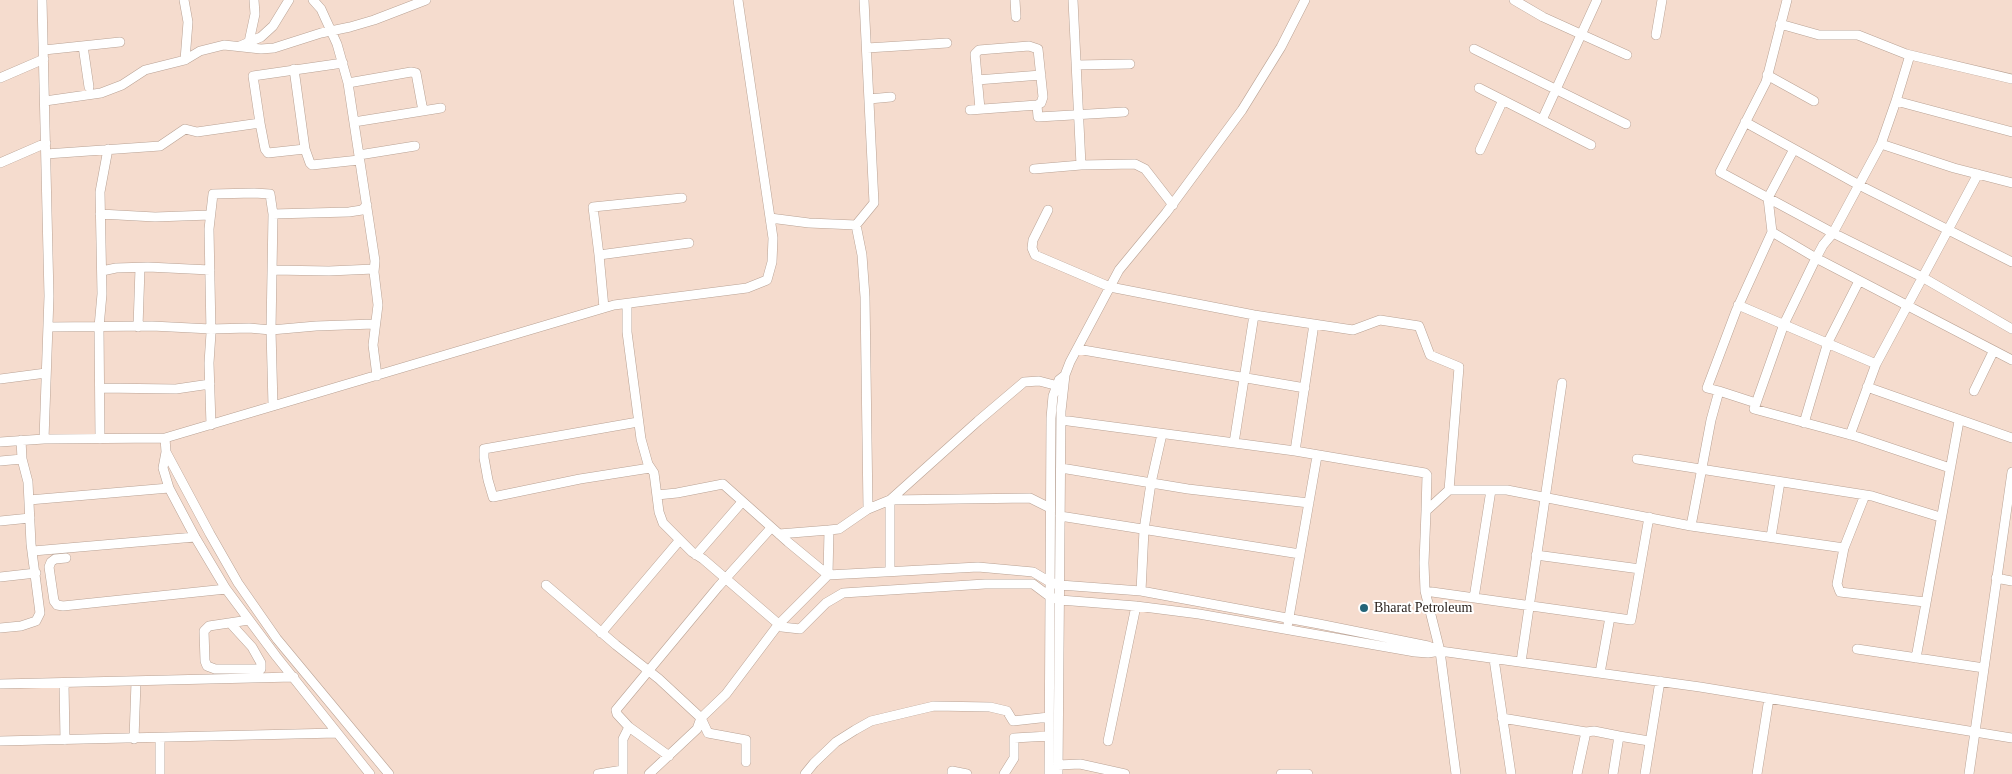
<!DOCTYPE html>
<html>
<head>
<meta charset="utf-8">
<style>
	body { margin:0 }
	canvas { display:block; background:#f5dcce }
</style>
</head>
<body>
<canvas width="2012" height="774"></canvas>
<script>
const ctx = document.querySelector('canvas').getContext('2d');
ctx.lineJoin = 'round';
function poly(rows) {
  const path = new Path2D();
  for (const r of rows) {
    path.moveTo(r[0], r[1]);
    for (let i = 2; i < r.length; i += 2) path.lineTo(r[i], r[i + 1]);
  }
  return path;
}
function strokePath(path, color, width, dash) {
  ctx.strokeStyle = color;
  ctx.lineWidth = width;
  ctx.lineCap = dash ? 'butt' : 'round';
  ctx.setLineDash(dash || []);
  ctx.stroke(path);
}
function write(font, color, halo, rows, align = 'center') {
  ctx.font = font + ' Georgia,serif';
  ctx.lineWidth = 4;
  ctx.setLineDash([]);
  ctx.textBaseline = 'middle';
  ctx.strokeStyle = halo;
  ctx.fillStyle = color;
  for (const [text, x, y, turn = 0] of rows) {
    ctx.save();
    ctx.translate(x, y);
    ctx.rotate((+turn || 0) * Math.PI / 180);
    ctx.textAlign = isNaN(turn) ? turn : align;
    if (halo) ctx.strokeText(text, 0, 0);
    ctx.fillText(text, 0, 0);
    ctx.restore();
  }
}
const minor = poly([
	[42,0,49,296,44,439],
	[184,0,188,22,185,60],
	[313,0,321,9,337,44,348,83,375,261,374,272,378,305,373,345,377,376],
	[1015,0,1016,17],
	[1073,0,1081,165],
	[1514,0,1543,17,1627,55],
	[1787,0,1766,82,1720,172,1833,233,1922,277,2012,329],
	[1780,24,1819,35,1858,35,1906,54,2012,79],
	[1656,35,1662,0],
	[249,42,255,14,254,0],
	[83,46,89,87],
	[240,46,261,37,273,26,289,0],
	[867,48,947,43],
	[1474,49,1626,124],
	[44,50,120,42],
	[1077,65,1130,64],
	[294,69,305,149],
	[1767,75,1814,101],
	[0,78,44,59],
	[977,80,1041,75],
	[348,83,411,72,416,73,423,111],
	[1479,88,1591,145],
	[869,99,891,97],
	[45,101,101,93,122,85,145,70,185,60,200,51,224,45,261,49,274,48,321,33,350,27,374,20,426,0],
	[1896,101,2012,132],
	[980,109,975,54,979,50,1029,46,1038,49,1043,97,1041,103,1037,105],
	[970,110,1037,105,1038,117,1124,112],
	[1542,120,1597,0],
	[354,122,441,108],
	[1745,122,1859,185,2012,262],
	[260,123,253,76,343,63],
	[1881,144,1954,168,2012,183],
	[1480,150,1503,100],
	[46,154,160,146,185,129,197,132,260,123,265,149,268,153,305,149,310,163,312,165,359,160],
	[359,155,415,146],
	[0,163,46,143],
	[1034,169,1081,165,1135,164,1145,169,1173,205],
	[1048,210,1033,240,1032,248,1035,255,1110,287,1254,315,1353,330,1380,320,1419,326,1430,355,1459,367,1449,490],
	[100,214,155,217,210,215],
	[273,214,349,212,362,210,367,205],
	[770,218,809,223,856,225],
	[856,225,862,255,865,297,868,509],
	[856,225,874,203,864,0],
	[1772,232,1816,258,1823,245,1833,233,1881,144,1896,101,1910,55],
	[599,255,593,207,682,198],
	[273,270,329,271,374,269],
	[102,271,116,268,148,267,210,270],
	[627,304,627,332,641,439,648,464,654,473,659,512,663,523,692,552,703,559,782,627,800,629,826,603,843,593,985,584,1033,584,1049,596,1060,600,1136,606,1199,614,1415,652,1428,653,1440,651],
	[1738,305,1876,364],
	[604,308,599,255,689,243],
	[48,327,152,326,211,329,249,328,271,330,316,326,374,324],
	[138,327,140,268],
	[1077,349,1305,388],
	[0,379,46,373],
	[1867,387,2012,438],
	[100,388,176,389,210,384],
	[1719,391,1707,388,1736,311,1772,232,1768,198,1794,149],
	[1974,391,1993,352],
	[1061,420,1295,451,1425,473,1427,475,1426,511],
	[638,422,484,449,484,458,488,480,493,497,580,479,650,468],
	[1804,423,1828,342,1859,281],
	[211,425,209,363,211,333,209,229,213,194,254,193,270,194,273,214,271,330,273,406],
	[1850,435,1876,364,1978,174],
	[165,438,166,452,163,468,169,488,195,537,226,589,276,656,370,774],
	[100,439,99,327,102,294,100,192,108,149],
	[0,442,44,439,165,438,614,305,747,288,767,280,772,262,773,238,738,0],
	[1234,443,1254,315],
	[1295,451,1314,324],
	[166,452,210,534,238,583,277,639,389,774],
	[1637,459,1872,496,1940,517],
	[0,461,22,459,21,440],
	[1061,468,1188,489,1309,503],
	[1950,468,1858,437,1754,409,1784,324,1816,258,2012,360],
	[657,495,677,493,723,484,788,542,828,575],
	[1865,495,1844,548,1837,584,1840,592,1925,602],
	[29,500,169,488],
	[1060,516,1300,554],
	[0,521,30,518],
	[1691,526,1711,420,1719,391,1756,403],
	[829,530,839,529,868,509,890,500,978,421,1024,382,1039,381,1062,387],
	[779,534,829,530,828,575],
	[1771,537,1780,482],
	[33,551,195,537],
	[696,555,742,502],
	[1536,555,1640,569],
	[66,558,55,559,51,562,49,567,54,601,57,605,63,606,226,589],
	[890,571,890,500,1030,498,1050,508],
	[0,577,36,573],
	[1996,578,2012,581],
	[546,585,616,645,659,679,701,718,708,733,746,740,746,762],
	[1141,591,1144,530,1151,483,1162,434],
	[1425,591,1631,620,1649,517],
	[1474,598,1491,490],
	[1288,623,1317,456],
	[231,624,252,647,261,663,261,669,215,669,207,666,205,661,204,631,209,626,249,620],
	[0,628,21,626,36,621,40,613,31,544,28,482,22,459],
	[601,633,679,541],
	[1857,649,1984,668],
	[1916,658,1959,421],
	[1494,659,1511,774],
	[1521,662,1562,383],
	[1600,673,1610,617],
	[64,683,65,740],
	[0,684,294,677],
	[1502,718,1586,732,1577,774],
	[1586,732,1594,731,1619,736,1613,774],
	[1619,736,1649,741],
	[134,739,136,682],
	[0,741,337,733],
	[1108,741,1136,606],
	[669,756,629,727,617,714,616,710,718,587,771,528],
	[1058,765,1080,764,1125,774],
	[623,770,623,739,629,727],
	[160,774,160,738],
	[598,774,623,770,623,774],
	[649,774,697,729,701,718,726,694,778,625,828,575,978,567,1033,572,1050,582,1060,585,1141,591,1319,624,1428,646,1440,651,1700,687,2012,738],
	[805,774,814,763,836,742,855,730,871,721,917,710,934,706,990,707,1007,711,1013,721,1049,717],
	[952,774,952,771,967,774],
	[1004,774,1014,758,1014,738,1049,736],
	[1049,774,1051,418,1053,396,1059,380,1064,376],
	[1058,774,1061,411,1065,375,1070,362,1119,270,1166,213,1242,110,1281,47,1305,0],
	[1281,774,1308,774],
	[1456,774,1440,651,1425,591,1424,563,1426,511,1449,490,1507,490,1691,526,1844,548],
	[1645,774,1660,681],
	[1757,774,1769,698],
	[1969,774,2012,472]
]);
const markers = [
	[1364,608,5,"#236478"]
];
const poiNames = [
	["Bharat Petroleum",1374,608]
];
strokePath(minor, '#b9a294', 10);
strokePath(minor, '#fff', 9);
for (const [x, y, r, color] of markers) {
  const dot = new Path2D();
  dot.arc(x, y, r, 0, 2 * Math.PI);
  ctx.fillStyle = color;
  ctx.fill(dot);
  strokePath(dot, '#fff', 2);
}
write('14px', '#261d18', '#fff', poiNames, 'left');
</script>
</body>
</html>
